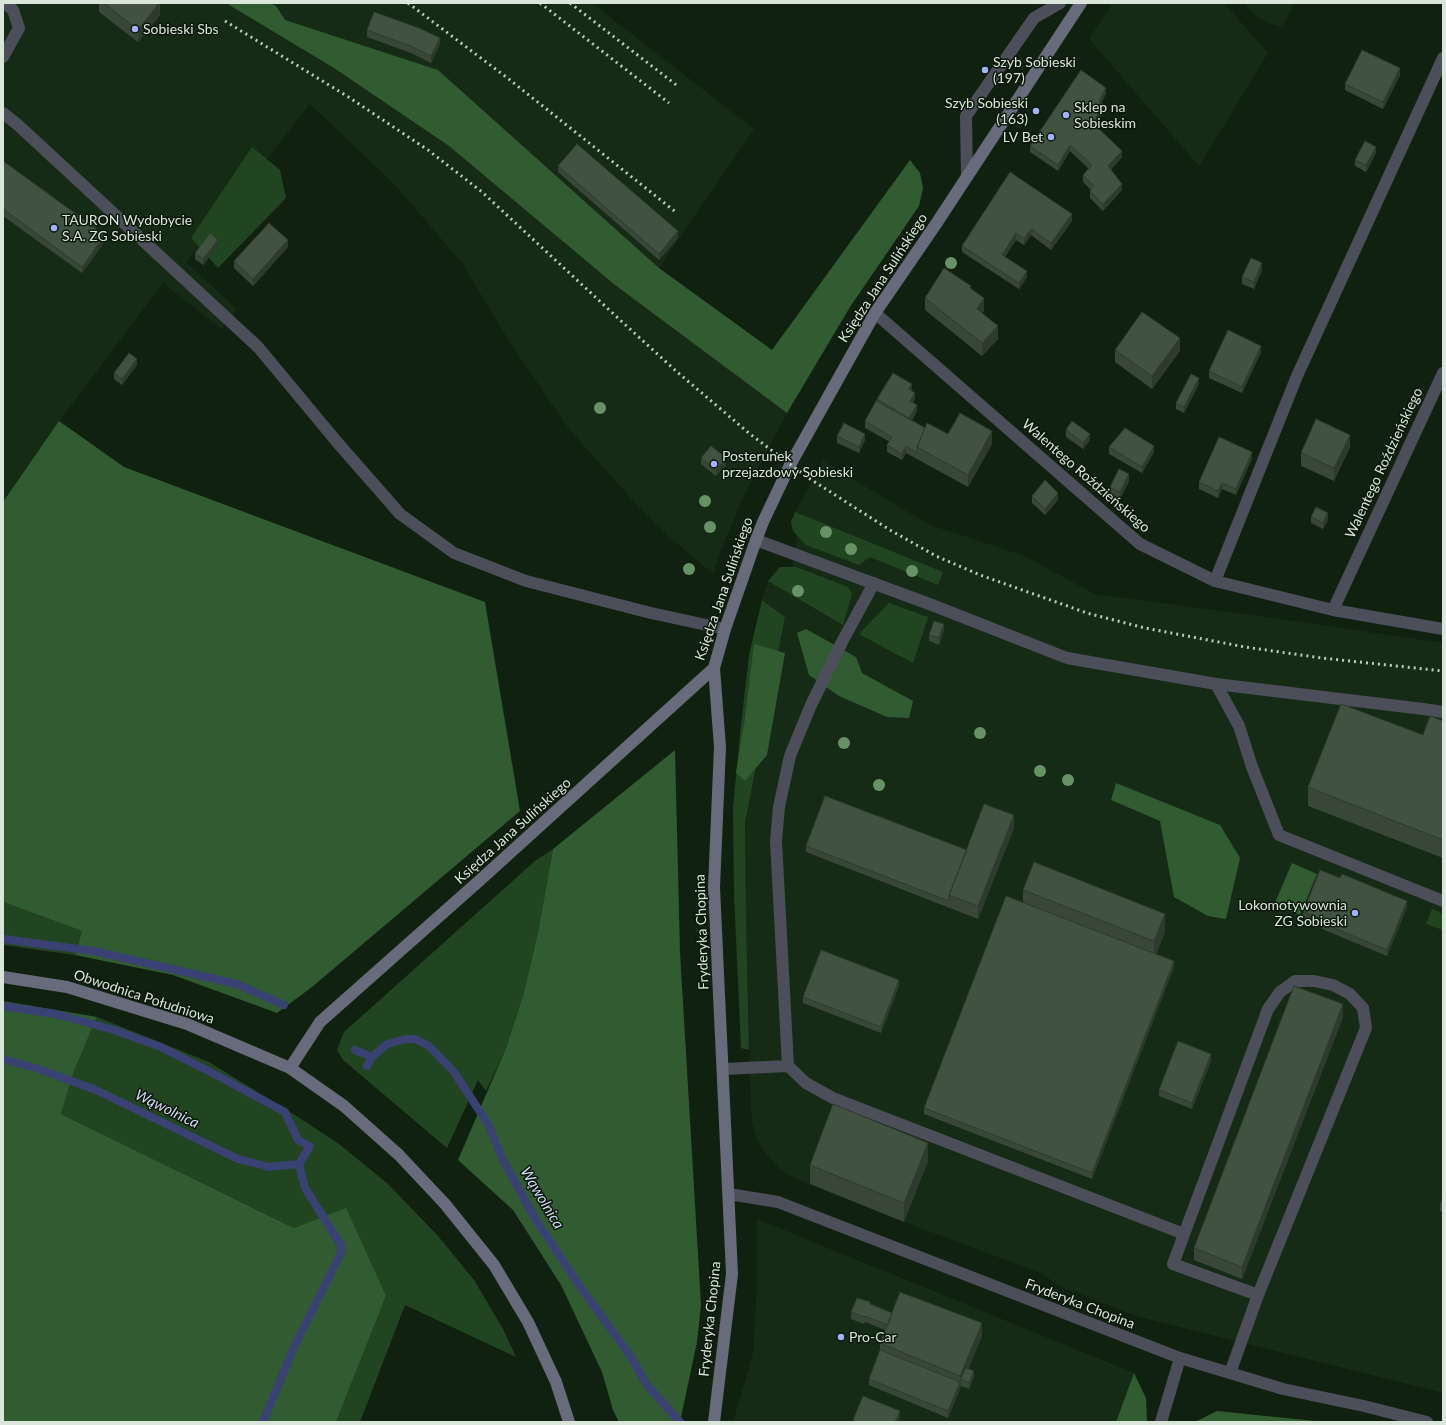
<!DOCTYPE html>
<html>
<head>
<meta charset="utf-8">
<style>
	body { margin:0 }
	#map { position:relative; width:1446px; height:1425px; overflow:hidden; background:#112110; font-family:Lato,sans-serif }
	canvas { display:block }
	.frame { position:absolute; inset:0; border:4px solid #dbe6db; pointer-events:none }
</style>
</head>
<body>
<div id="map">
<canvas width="1446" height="1425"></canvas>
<div class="frame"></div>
</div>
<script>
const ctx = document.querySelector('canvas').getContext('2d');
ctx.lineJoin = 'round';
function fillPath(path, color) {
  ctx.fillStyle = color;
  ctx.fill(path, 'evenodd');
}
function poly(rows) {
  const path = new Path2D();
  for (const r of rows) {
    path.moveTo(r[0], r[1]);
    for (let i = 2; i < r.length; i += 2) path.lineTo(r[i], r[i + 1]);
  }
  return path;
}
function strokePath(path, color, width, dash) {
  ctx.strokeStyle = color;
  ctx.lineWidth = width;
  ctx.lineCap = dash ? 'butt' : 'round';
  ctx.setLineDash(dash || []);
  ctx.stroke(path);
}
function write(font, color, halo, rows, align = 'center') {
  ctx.font = font + ' Lato,sans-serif';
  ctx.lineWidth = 3;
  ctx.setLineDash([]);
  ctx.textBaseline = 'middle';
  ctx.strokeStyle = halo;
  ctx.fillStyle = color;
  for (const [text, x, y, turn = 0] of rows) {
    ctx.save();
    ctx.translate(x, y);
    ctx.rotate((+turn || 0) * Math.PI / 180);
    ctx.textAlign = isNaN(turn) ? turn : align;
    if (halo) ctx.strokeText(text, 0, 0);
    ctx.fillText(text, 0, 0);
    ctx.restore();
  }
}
const built = poly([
	[3,3,592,3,754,129,659,268,438,70,334,68,449,146,615,285,787,413,744,495,721,550,713,574,673,540,636,504,569,429,512,346,462,263,395,185,310,104,186,262,237,309,221,329,163,283,59,421,3,502],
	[1113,3,1224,3,1268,53,1199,166,1089,39],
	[1244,3,1294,3,1282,27,1271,24,1258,18],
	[823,461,930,525,1022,555,1095,594,1288,620,1443,643,1443,1393,1139,1317,1059,1286,1041,1273,904,1222,790,1176,778,1167,766,1154,757,1139,752,1123,751,1104,746,920,745,823,785,617,762,600,768,581,789,593,797,534,806,517,795,512],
	[757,1219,1134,1373,1116,1422,733,1422,753,1353,757,1288]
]);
const green = poly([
	[252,147,280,170,286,198,218,268,191,238],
	[795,512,943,572,938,585,870,557,859,565,806,545,793,531,791,522],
	[780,567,796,567,848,587,852,594,843,625,768,581],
	[762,600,785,617,745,823,746,920,749,1050,741,1048,734,893,733,808,740,734,749,655],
	[889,603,928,617,913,663,859,634],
	[553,849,538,932,523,996,506,1048,486,1091,478,1080,447,1148,343,1060,337,1050,344,1032,535,861],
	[3,902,82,931,75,955,3,945],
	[1432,909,1443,914,1443,930,1426,924],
	[97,1017,209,1062,298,1117,339,1144,388,1184,438,1236,474,1280,503,1329,516,1357,405,1305,360,1422,336,1422,386,1296,294,1228,61,1114,74,1071]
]);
const forest = poly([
	[226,3,270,3,276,6,285,20,438,70,659,268,772,350,910,160,920,173,923,188,919,206,850,307,787,413,615,285,449,146,334,68],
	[59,421,124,467,485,602,520,811,312,987,277,1013,173,975,75,955,82,931,3,902,3,502],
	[806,629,856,657,862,673,913,701,909,718,887,717,839,696,809,675,797,633],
	[754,644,785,653,767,755,745,781,736,773,745,718],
	[675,750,680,952,701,1305,697,1342,680,1422,619,1422,613,1410,602,1372,561,1285,513,1210,458,1160,506,1048,523,996,538,932,553,849],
	[1116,783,1220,825,1240,858,1226,919,1208,916,1174,897,1160,821,1111,800],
	[1292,863,1317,874,1300,915,1274,905],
	[3,1001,97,1017,74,1071,61,1114,294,1228,346,1208,386,1296,336,1422,3,1422],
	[1134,1373,1146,1398,1147,1422,1116,1422],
	[1217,1411,1325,1422,1195,1422]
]);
const stream = poly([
	[3,939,94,951,237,984,284,1005],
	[3,1006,56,1014,114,1030,161,1047,222,1078,285,1112,298,1140,310,1146,299,1164,269,1167,238,1159,96,1090,39,1069,3,1059],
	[355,1050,372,1057],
	[367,1066,372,1057,387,1044,406,1039,415,1039,429,1046,454,1072,488,1124,503,1160,534,1217,579,1285,631,1357,647,1385,680,1422],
	[263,1422,294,1347,341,1253,341,1245,305,1188,299,1164]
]);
const lane = poly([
	[3,57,19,28,13,10,5,3],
	[3,113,18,125,258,347,337,442,400,514,454,553,526,581,651,613,725,629],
	[967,177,966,116,1034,18,1060,3],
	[756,540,932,605,1067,658,1216,684,1423,709,1443,712],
	[1215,581,1297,376,1443,58],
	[1216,684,1239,726,1252,767,1279,835,1443,901],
	[788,1066,806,1083,833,1098,1184,1234],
	[723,1069,788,1066,776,841,779,807,790,756,811,705,842,642,874,583],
	[729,1194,778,1202,1180,1358,1283,1389,1364,1406,1427,1422],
	[1230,1373,1258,1295,1366,1028,1363,1008,1350,994,1333,985,1314,981,1295,981,1280,992,1268,1009,1173,1264,1258,1295],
	[1161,1422,1180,1358]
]);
const street = poly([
	[875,313,1140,544,1215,581,1333,610,1443,629],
	[1333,610,1443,373]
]);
const secondary = poly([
	[3,977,67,987,187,1024,290,1068,344,1106,399,1155,445,1204,494,1265,528,1322,556,1382,569,1422],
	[290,1068,320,1022,479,881,714,668,725,629,756,540,763,522,790,465,875,313,936,224,1081,3],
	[714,1422,732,1274,714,887,720,747,714,668]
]);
const rail = poly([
	[408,3,510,80,677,213],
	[540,3,669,103],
	[570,3,679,87],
	[225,21,350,98,428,150,482,192,619,319,676,371,750,434,807,477,890,530,936,556,980,575,1087,613,1145,628,1245,647,1322,658,1443,671]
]);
const trees = [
	[951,263],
	[600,408],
	[705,501],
	[710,527],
	[826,532],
	[851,549],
	[689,569],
	[912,571],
	[798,591],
	[980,733],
	[844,743],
	[1040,771],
	[1068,780],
	[879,785]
];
const wall = poly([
	[99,3,160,3,160,15,138,42,99,12],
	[367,30,440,44,431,63,411,53,367,37],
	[1400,75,1383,109,1345,90,1345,84],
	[1106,94,1101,103,1104,111,1096,125,1122,157,1111,170,1122,190,1103,211,1090,198,1090,191,1091,190,1083,182,1083,175,1089,169,1070,151,1058,171,1030,152,1030,146],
	[1376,153,1366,172,1355,166,1355,160],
	[3,161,105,241,82,273,3,216],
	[558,166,678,238,659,260,558,172],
	[1010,172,1072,221,1051,250,1031,235,1024,245,1016,240,1005,257,1027,277,1019,289,962,252,962,246],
	[218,246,203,265,195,259,195,253],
	[288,247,253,286,234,268,234,261],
	[1262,270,1254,289,1242,284,1242,277],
	[971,288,984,311,982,313,998,339,982,356,925,310,925,298],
	[1115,350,1180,351,1152,389,1115,362],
	[1261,352,1242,393,1209,378,1209,371],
	[137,365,122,385,114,379,114,373],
	[1199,384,1184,413,1176,409,1176,403],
	[912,390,915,399,913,402,917,411,912,420,925,428,948,434,992,444,968,487,917,459,906,453,902,460,887,452,887,445,890,442,865,428,865,421,877,401,877,399],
	[1066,430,1090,440,1083,449,1066,437],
	[837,436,865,440,859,453,837,443],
	[1109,447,1154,452,1142,473,1109,454],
	[1350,447,1334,481,1301,466,1301,453],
	[701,458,726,465,716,476,701,464],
	[1252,458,1236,495,1222,489,1218,498,1199,489,1199,482],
	[1129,481,1120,499,1110,493,1110,487],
	[1032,496,1058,500,1045,515,1032,503],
	[1311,517,1328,520,1323,529,1311,523],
	[944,630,939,645,929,641,929,635],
	[1443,721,1443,858,1308,806,1308,787,1423,735],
	[1014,828,978,919,806,852,806,846,967,850],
	[1023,890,1165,932,1156,954,1174,967,1092,1179,924,1114,924,1108,1023,902],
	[1407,907,1387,956,1322,929,1322,926,1303,919,1303,912],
	[899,986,881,1033,803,1003,803,997],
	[1343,1017,1242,1279,1194,1260,1194,1248],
	[1211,1061,1192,1109,1159,1096,1159,1090],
	[928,1161,904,1222,810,1184,810,1165],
	[1443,1197,1443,1212,1440,1211,1440,1205],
	[870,1304,892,1313,982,1336,968,1368,974,1377,969,1389,961,1386,948,1418,869,1385,869,1379,880,1350,880,1343,885,1330,865,1322,864,1324,851,1319,851,1312]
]);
const shadedWall = poly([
	[159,3,160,15,138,42,138,30],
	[440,38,440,44,431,63,431,56],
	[1400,68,1400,75,1383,109,1383,102],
	[1106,88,1106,94,1099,107,1099,101],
	[1104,105,1104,111,1093,129,1093,123],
	[1070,145,1070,151,1058,171,1058,165],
	[1376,147,1376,153,1366,172,1366,165],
	[1122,151,1122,157,1108,173,1108,166],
	[1122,184,1122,190,1103,211,1103,204],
	[1072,214,1072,221,1051,250,1051,243],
	[1031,229,1031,235,1024,245,1024,239],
	[678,231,678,238,659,260,659,254],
	[1016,233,1016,240,1002,261,1002,255],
	[105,235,105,241,82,273,82,267],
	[218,240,218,246,203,265,203,259],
	[288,240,288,247,253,286,253,279],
	[1262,263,1262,270,1254,289,1254,282],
	[1027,271,1027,277,1019,289,1019,283],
	[984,298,984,311,977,322,977,309],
	[998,326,998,339,982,356,982,343],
	[1180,338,1180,351,1152,389,1152,376],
	[1261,346,1261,352,1242,393,1242,387],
	[137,359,137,365,122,385,122,379],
	[1199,378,1199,384,1184,413,1184,407],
	[912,384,912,390,909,395,909,389],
	[915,393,915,399,910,407,910,401],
	[917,405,917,411,909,425,909,418],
	[992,431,992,444,968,487,968,475],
	[865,434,865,440,859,453,859,447],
	[1090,434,1090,440,1083,449,1083,443],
	[1350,435,1350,447,1334,481,1334,468],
	[906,446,906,453,902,460,902,454],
	[1154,446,1154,452,1142,473,1142,467],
	[1252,452,1252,458,1236,495,1236,489],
	[726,458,726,465,716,476,716,470],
	[1129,474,1129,481,1120,499,1120,492],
	[1222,483,1222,489,1218,498,1218,491],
	[1058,493,1058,500,1045,515,1045,509],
	[1328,513,1328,520,1323,529,1323,523],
	[944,624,944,630,939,645,939,638],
	[1014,815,1014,828,978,919,978,906],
	[1407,901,1407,907,1387,956,1387,950],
	[1165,914,1165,932,1154,959,1154,941],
	[1174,961,1174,967,1092,1179,1092,1173],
	[899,980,899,986,881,1033,881,1027],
	[1343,1004,1343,1017,1242,1279,1242,1267],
	[1211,1054,1211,1061,1192,1109,1192,1103],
	[928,1143,928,1161,904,1222,904,1203],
	[982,1323,982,1336,964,1380,961,1379,961,1386,960,1389,960,1376],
	[974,1371,974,1377,969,1389,969,1383],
	[960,1382,960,1389,948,1418,948,1411],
	[900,1411,900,1417,898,1422,895,1422]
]);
const building = poly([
	[104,3,159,3,138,30,104,3],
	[374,12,419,28,440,38,431,56,411,46,367,30,374,12],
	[1362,50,1400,68,1383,102,1345,84,1362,50],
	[1081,70,1106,88,1099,101,1104,105,1093,123,1122,151,1108,166,1122,184,1103,204,1090,191,1094,186,1083,175,1092,165,1070,145,1058,165,1030,146,1081,70],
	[1365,141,1376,147,1366,165,1355,160,1365,141],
	[577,144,678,231,659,254,558,166,577,144],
	[3,161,105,235,82,267,3,209,3,161],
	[1010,172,1072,214,1051,243,1031,229,1024,239,1016,233,1002,255,1027,271,1019,283,962,246,1010,172],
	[269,223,288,240,253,279,234,261,269,223],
	[210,233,218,240,203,259,195,253,210,233],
	[1251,258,1262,263,1254,282,1242,277,1251,258],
	[944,268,971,286,970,288,984,298,977,309,998,326,982,343,925,298,944,268],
	[1142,312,1180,338,1152,376,1115,350,1142,312],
	[1228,330,1261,346,1242,387,1209,371,1228,330],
	[129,353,137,359,122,379,114,373,129,353],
	[893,373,912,384,909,389,915,393,910,401,917,405,909,418,877,399,893,373],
	[1191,374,1199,378,1184,407,1176,403,1191,374],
	[876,401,925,428,917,447,917,453,906,446,902,454,887,445,892,437,865,421,876,401],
	[960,413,992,431,968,475,917,447,927,423,948,434,960,413],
	[1316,419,1350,435,1334,468,1301,453,1316,419],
	[1072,421,1090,434,1083,443,1066,430,1072,421],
	[844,423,865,434,859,447,837,436,844,423],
	[1125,428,1154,446,1142,467,1109,447,1125,428],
	[1219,437,1252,452,1236,489,1222,483,1218,491,1199,482,1219,437],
	[711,446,726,458,716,470,701,458,711,446],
	[1119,469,1129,474,1120,492,1110,487,1119,469],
	[1045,480,1058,493,1045,509,1032,496,1045,480],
	[1316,507,1328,513,1323,523,1311,517,1316,507],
	[934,621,944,624,939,638,929,635,934,621],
	[1341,704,1423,735,1430,716,1443,721,1443,840,1308,787,1341,704],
	[825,796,967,850,949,895,949,901,806,846,825,796],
	[984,804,1014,815,978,906,949,895,984,804],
	[1034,862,1165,914,1154,941,1023,890,1034,862],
	[1320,870,1340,878,1342,874,1407,901,1387,950,1322,923,1324,920,1303,912,1320,870],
	[1006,896,1174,961,1092,1173,924,1108,1006,896],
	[821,950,899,980,881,1027,803,997,821,950],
	[1294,986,1343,1004,1242,1267,1194,1248,1294,986],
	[1178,1041,1211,1054,1192,1103,1159,1090,1178,1041],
	[833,1104,928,1143,904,1203,810,1165,833,1104],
	[1443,1197,1443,1205,1440,1205,1443,1197],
	[900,1292,982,1323,960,1376,880,1343,900,1292],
	[857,1298,870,1302,870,1304,892,1313,888,1325,865,1316,864,1317,851,1312,857,1298],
	[880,1350,960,1382,948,1411,869,1379,880,1350],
	[966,1368,974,1371,969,1383,961,1379,966,1368],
	[863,1396,900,1411,895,1422,857,1422,853,1420,863,1396]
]);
const markers = [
	[135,29,4,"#a4b2fc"],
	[985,70,4,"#a4b2fc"],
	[1036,111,4,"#a4b2fc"],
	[1066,115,4,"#a4b2fc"],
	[1051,137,4,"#a4b2fc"],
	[54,228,4,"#a4b2fc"],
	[714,464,4,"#a4b2fc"],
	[1355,913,4,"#a4b2fc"],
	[841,1337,4,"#a4b2fc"]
];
const poiNames = [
	["Sobieski Sbs",143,29],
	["Szyb Sobieski",993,62],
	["(197)",993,78],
	["Szyb Sobieski",1028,103,"right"],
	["(163)",1028,119,"right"],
	["Sklep na",1074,107],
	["Sobieskim",1074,123],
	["LV Bet",1043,137,"right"],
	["TAURON Wydobycie",62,220],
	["S.A. ZG Sobieski",62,236],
	["Posterunek",722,456],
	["przejazdowy Sobieski",722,472],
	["Lokomotywownia",1347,905,"right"],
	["ZG Sobieski",1347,921,"right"],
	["Pro-Car",849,1337]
];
const streetNames = [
	["Księdza Jana Sulińskiego",883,278,-57],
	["Walentego Roździeńskiego",1384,463,-65],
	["Walentego Roździeńskiego",1086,476,41],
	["Księdza Jana Sulińskiego",724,589,-71],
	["Księdza Jana Sulińskiego",513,831,-42],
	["Fryderyka Chopina",702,932,-92],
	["Obwodnica Południowa",144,997,18],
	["Fryderyka Chopina",1080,1304,21],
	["Fryderyka Chopina",710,1319,-84]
];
const waterNames = [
	["Wąwolnica",167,1109,26],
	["Wąwolnica",542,1198,59]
];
fillPath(built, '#162b15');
fillPath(green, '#224521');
fillPath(forest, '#315b30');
strokePath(stream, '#3a4273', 8);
strokePath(lane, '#4c4e59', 12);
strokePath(street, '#4c4e59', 12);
strokePath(secondary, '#676b7b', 12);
strokePath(rail, '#c0cbbf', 3, [2, 4]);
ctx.fillStyle = '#679265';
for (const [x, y] of trees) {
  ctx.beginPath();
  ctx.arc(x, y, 6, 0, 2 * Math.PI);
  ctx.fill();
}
fillPath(wall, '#384737');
fillPath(shadedWall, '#2e3a2d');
fillPath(building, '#415340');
strokePath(building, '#2e3a2d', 1);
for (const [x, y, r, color] of markers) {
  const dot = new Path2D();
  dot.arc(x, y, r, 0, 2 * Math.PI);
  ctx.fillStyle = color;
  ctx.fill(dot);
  strokePath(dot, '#081708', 1.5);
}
write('14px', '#dbe6db', '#081708', poiNames, 'left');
write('14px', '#dbe6db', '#081708', streetNames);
write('italic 15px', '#d3dafb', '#081708', waterNames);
</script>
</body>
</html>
